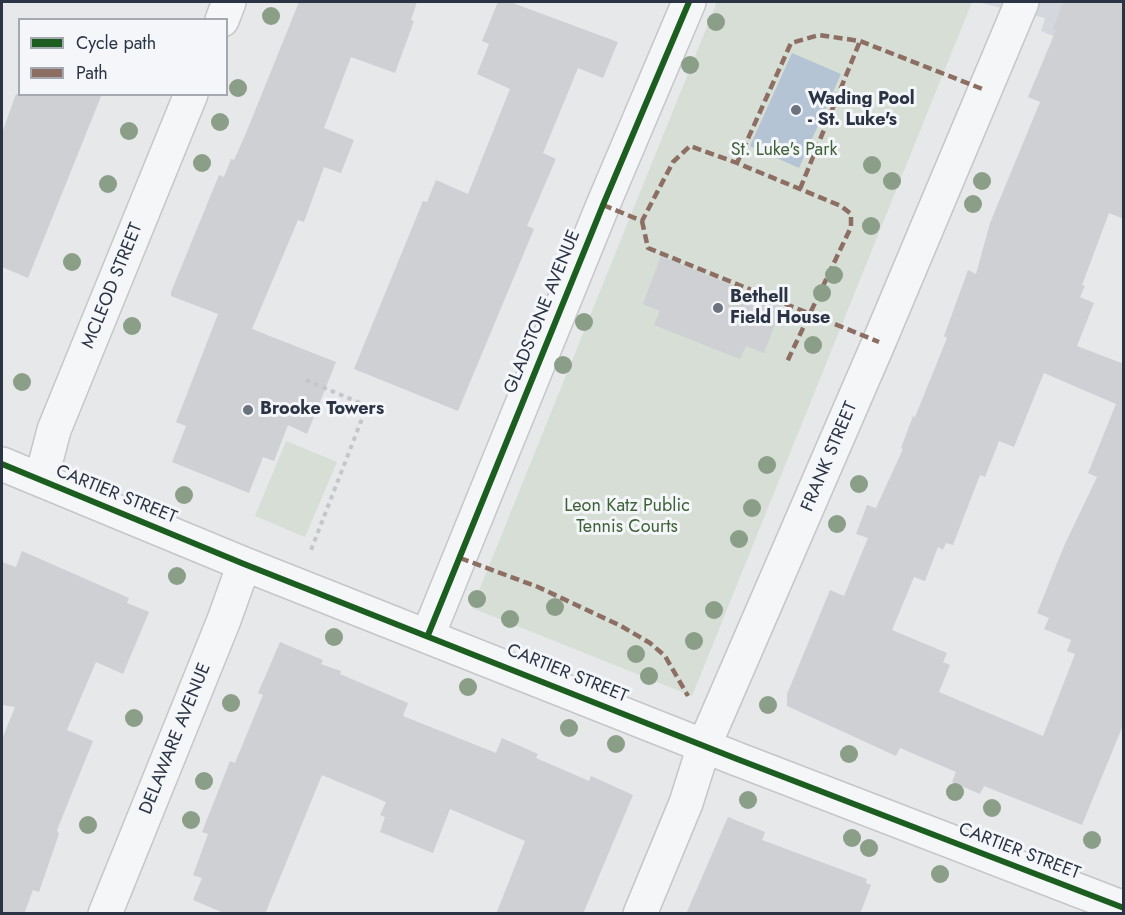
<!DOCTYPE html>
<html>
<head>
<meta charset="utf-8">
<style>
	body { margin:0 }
	#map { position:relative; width:1125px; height:915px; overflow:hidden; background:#e6e8ea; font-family:Jost,sans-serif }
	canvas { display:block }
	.frame { position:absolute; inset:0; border:3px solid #2b3445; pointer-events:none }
	.legend { position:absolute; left:18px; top:18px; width:210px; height:78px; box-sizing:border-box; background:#f4f6f9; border:2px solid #a4a8b1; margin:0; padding:8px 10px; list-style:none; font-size:18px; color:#2b3445 }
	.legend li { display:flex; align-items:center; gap:12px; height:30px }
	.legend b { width:30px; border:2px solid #a4a8b1 }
</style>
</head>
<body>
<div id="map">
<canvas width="1125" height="915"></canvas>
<div class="frame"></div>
<ul class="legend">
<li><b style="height:8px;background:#1b5e20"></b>Cycle path</li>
<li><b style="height:8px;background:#8d6e63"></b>Path</li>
</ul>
</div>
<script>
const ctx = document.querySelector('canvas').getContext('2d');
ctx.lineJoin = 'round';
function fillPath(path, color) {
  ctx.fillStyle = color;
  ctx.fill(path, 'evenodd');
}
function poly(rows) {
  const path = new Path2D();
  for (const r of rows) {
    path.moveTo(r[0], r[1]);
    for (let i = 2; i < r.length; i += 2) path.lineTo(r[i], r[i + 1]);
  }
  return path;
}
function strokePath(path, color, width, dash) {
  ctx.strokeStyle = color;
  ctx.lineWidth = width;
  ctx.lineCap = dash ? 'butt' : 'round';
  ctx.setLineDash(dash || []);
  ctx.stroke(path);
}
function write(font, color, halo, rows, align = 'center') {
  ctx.font = font + ' Jost,sans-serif';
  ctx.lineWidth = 6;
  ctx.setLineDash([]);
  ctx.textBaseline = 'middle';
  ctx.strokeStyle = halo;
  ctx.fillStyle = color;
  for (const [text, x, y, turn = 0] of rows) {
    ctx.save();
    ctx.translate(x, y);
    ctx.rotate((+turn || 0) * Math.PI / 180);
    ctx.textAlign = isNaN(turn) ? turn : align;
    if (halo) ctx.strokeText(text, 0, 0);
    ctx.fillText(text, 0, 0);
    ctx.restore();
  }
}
const built = poly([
	[977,2,1123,2,1123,64,1041,31,1045,18]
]);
const green = poly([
	[717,2,972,2,692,696,472,608],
	[286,441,337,462,305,537,255,516]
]);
const water = poly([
	[792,53,841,74,799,168,750,146]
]);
const building = poly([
	[299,2,417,2,411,20,414,21,395,73,351,57,324,128,354,140,341,173,324,167,304,222,298,220,252,329,336,362,307,434,288,425,274,461,263,457,249,493,172,462,186,426,176,422,218,314,171,296,171,292,219,175,224,177,231,159,234,160,246,133],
	[498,2,510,2,618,42,603,78,578,68,543,153,556,159,527,226,534,229,458,411,354,369,423,201,427,202,436,180,468,194,510,89,477,74,489,44,482,41],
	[1063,2,1124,2,1124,219,1109,213,1082,285,1085,286,1080,297,1094,303,1077,346,1124,364,1124,723,1082,825,984,786,980,794,952,782,956,772,900,748,896,756,787,706,787,694,830,590,844,596,868,538,856,534,867,505,876,508,903,449,901,448,913,416,915,417,947,338,944,336,968,270,976,274,990,223,1040,102,1028,97,1056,30,1053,29],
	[1044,373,1116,404,1088,473,1097,477,1064,546,1037,613,1049,618,1044,629,1071,640,1067,651,1075,654,1043,736,939,692,950,665,943,662,947,653,892,630,914,577,925,581,938,547,943,550,946,543,953,545,980,475,985,477,999,441,1014,447],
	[16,94,102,94,28,278,2,267,2,133],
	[661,256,782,306,764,353,746,346,740,359,654,325,660,311,643,304],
	[22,551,129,598,127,603,149,612,123,674,96,662,67,730,93,741,57,830,59,834,39,892,33,890,24,914,2,914,2,739,15,707,2,705,2,562,16,567],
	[280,642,323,660,321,664,341,671,340,674,408,703,403,716,496,753,502,738,538,754,536,758,589,781,591,776,633,795,583,914,496,914,525,841,450,809,433,853,380,832,385,817,380,815,386,802,322,775,265,914,226,914,193,900,202,878,193,875,208,834,202,832,230,761,235,763,263,695,258,693],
	[728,817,765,832,762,840,867,879,866,883,871,885,860,914,686,914]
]);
const path = poly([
	[306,380,367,406,311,550]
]);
const street = poly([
	[222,20,229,2],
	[2,464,244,564,737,759,1124,908],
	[41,480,54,430,191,94],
	[428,635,603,205,689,2],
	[105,914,224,620,244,564],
	[640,914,686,803,704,746,879,342,1022,2]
]);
const quiet = poly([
	[737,163,791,43,819,35,860,41,985,90],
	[800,189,860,41],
	[603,205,642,221,673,162,690,146,737,163,841,206,851,214,851,227,786,364],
	[642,221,648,248,879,342],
	[460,558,538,587,621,626,650,643,665,656,688,696]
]);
const cycleway = poly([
	[2,464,244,564,737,759,1124,908],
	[428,635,603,205,689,2]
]);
const trees = [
	[271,16],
	[716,22],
	[690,65],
	[238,88],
	[220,122],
	[129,131],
	[202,163],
	[872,165],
	[892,181],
	[982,181],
	[108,184],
	[973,204],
	[871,226],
	[72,262],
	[834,275],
	[822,293],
	[584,322],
	[132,326],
	[813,345],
	[563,365],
	[22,382],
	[767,465],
	[859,484],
	[184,495],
	[752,508],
	[837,524],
	[739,539],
	[177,576],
	[477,599],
	[555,607],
	[714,610],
	[510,619],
	[334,637],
	[694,641],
	[636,654],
	[649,676],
	[468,687],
	[231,703],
	[768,705],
	[134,718],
	[569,728],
	[616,744],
	[849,754],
	[204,781],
	[955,792],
	[748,800],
	[992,808],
	[191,820],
	[88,825],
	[852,838],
	[1092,840],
	[869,848],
	[940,874]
];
const markers = [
	[796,110,6,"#6c737f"],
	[718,308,6,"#6c737f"],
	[248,410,6,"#6c737f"]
];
const poiNames = [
	["Wading Pool",808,100],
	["- St. Luke's",808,121],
	["Bethell",730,298],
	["Field House",730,319],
	["Brooke Towers",260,410]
];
const parkNames = [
	["St. Luke's Park",784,151],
	["Leon Katz Public",627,507],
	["Tennis Courts",627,528]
];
const streetNames = [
	["MCLEOD STREET",113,286,-68],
	["GLADSTONE AVENUE",543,312,-68],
	["FRANK STREET",830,457,-67],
	["CARTIER STREET",116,495,22],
	["CARTIER STREET",567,674,22],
	["DELAWARE AVENUE",176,739,-68],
	["CARTIER STREET",1019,852,21]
];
fillPath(built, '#d4d7dd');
fillPath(green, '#d6ded6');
fillPath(water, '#b4c4d5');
fillPath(building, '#ced0d3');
strokePath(street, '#c4c6c8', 36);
strokePath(path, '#c5c6ca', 4, [4.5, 4.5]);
strokePath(street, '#f5f6f7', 33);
strokePath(quiet, '#8d6e63', 4.5, [9, 4.5]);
strokePath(cycleway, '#1b5e20', 6);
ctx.fillStyle = '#8a9e88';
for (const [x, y] of trees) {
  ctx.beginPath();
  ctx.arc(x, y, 9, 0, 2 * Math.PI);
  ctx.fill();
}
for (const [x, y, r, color] of markers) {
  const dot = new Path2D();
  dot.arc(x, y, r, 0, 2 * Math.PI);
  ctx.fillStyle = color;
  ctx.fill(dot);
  strokePath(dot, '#f4f6f9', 2);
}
write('bold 18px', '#2b3445', '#f4f6f9', poiNames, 'left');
write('18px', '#3f6138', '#f4f6f9', parkNames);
write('18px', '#2b3445', '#f4f6f9', streetNames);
</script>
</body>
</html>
